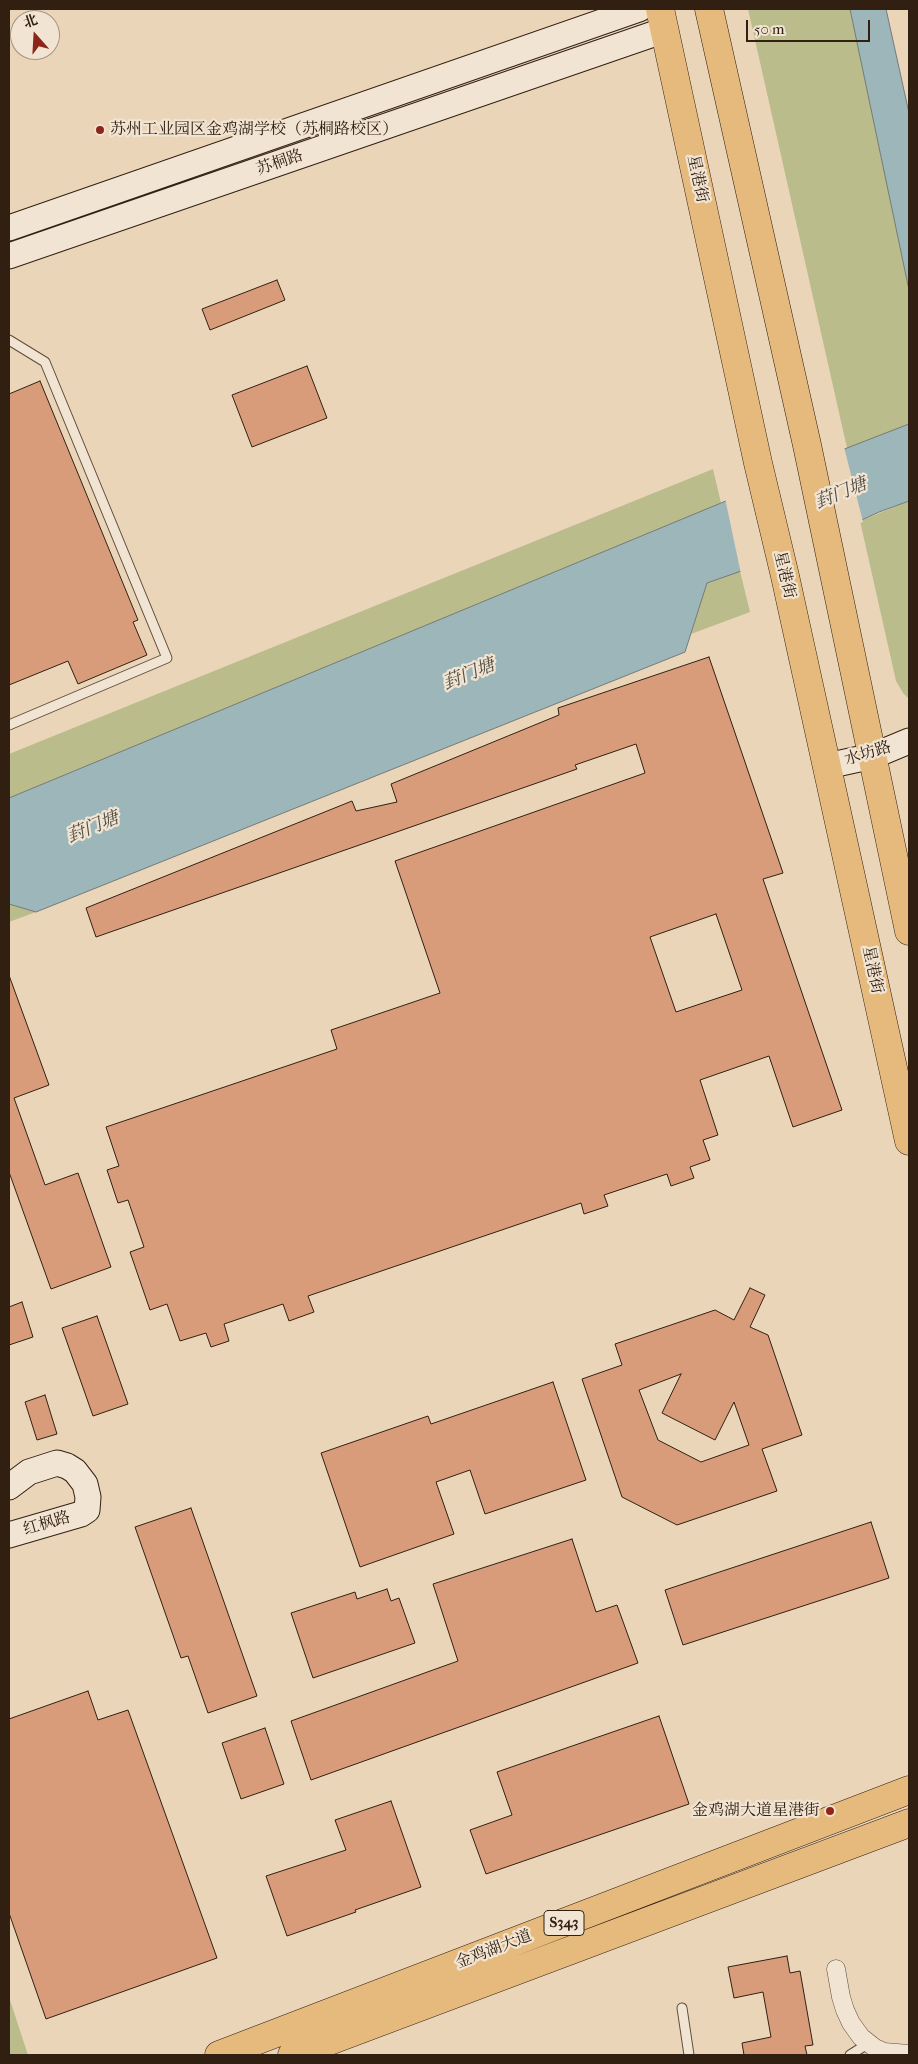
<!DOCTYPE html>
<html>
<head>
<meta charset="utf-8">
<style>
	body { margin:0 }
	#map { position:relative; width:918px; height:2064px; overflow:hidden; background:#ead5b9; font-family:"IM FELL French Canon","Noto Serif SC",serif }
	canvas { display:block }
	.frame { position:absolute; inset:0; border:10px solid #312012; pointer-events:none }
	.north { position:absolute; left:10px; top:10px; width:50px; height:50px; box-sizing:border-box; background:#f1e4d2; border:1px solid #a49685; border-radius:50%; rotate:341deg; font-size:14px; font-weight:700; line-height:20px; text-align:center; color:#312012 }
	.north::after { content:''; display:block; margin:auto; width:18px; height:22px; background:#8f2418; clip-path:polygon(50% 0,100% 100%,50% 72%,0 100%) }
	.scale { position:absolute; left:746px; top:20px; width:124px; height:22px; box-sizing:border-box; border:2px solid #312012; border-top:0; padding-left:6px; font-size:15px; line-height:18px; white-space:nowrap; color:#312012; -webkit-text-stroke:4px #f1e4d2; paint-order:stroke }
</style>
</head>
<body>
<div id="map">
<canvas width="918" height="2064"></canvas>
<div class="frame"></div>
<div class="north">北</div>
<div class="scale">50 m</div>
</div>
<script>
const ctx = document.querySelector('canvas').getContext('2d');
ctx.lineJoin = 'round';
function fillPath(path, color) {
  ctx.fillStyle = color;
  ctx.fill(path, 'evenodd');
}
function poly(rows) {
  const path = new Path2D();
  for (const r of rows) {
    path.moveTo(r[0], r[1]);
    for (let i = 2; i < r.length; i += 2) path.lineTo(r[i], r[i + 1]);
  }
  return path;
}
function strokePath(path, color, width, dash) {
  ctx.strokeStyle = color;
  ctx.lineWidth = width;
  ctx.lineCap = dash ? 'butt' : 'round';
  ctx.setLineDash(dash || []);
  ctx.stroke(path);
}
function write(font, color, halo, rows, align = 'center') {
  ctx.font = font + ' "IM FELL French Canon","Noto Serif SC",serif';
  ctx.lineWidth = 4.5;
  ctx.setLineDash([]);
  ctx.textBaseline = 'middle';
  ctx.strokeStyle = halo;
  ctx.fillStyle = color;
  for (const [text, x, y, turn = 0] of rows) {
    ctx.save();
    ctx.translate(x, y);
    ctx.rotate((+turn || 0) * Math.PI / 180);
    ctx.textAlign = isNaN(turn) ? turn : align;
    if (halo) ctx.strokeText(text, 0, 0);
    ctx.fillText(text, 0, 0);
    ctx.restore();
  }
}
const green = poly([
	[748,9,850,9,909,290,909,424,847,448],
	[713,469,721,503,9,798,9,754],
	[909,501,909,699,903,693,896,681,860,521],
	[740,571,750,612,691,634,707,583],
	[9,904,36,912,9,922],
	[9,1997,28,2055,9,2055]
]);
const water = poly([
	[850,9,886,9,909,113,909,290,850,9],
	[909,424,909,501,879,512,784,556,707,583,685,652,36,912,9,904,9,798,721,503,847,448,909,424]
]);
const pier = poly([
	[844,447,863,522,785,558,741,574,725,498]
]);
const building = poly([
	[277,280,285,300,210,330,202,309,277,280],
	[307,366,327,418,252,447,232,395,307,366],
	[40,381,138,620,133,622,147,655,78,684,68,661,9,685,9,394,40,381],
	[709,657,783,873,763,879,842,1110,793,1127,769,1056,700,1080,718,1135,703,1140,710,1160,690,1167,694,1178,671,1186,667,1174,604,1195,608,1206,584,1214,581,1203,308,1296,314,1312,289,1321,283,1304,224,1324,229,1341,211,1347,206,1333,180,1341,167,1304,150,1310,130,1252,144,1247,128,1200,118,1203,107,1170,119,1166,106,1127,337,1049,331,1030,440,993,395,861,645,773,636,744,575,765,577,769,96,937,86,908,352,801,356,811,397,802,391,784,559,715,558,708,709,657],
	[716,914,742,990,676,1012,650,937,716,914],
	[10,978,49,1085,14,1098,45,1185,78,1173,111,1267,51,1289,9,1172,9,979,10,978],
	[750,1288,765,1295,750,1327,768,1335,802,1435,762,1449,777,1491,677,1525,622,1497,582,1379,622,1365,615,1344,715,1310,734,1320,750,1288],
	[681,1374,662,1413,715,1440,734,1402,749,1445,701,1462,658,1440,639,1390,681,1374],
	[22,1302,33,1337,9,1345,9,1307,22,1302],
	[97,1316,128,1404,93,1416,62,1328,97,1316],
	[553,1382,586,1480,485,1514,470,1470,436,1482,454,1534,360,1567,321,1453,428,1416,431,1424,553,1382],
	[45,1395,57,1434,37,1440,25,1402,45,1395],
	[191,1508,257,1696,208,1713,188,1656,181,1658,135,1527,191,1508],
	[871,1522,889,1578,683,1645,665,1590,871,1522],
	[572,1539,596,1612,617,1605,638,1663,311,1780,291,1721,458,1661,433,1584,572,1539],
	[387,1589,391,1601,399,1598,415,1643,313,1678,291,1613,355,1592,357,1599,387,1589],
	[88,1691,98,1720,128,1710,217,1958,46,2019,9,1913,9,1719,88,1691],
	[659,1716,689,1804,486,1874,470,1830,512,1815,497,1772,659,1716],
	[265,1728,284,1784,241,1799,222,1743,265,1728],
	[391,1801,421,1887,355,1910,356,1912,287,1936,266,1876,346,1850,335,1820,391,1801],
	[787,1956,790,1973,800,1971,813,2045,805,2046,807,2055,744,2055,742,2043,771,2037,763,1992,734,1998,728,1967,787,1956]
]);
const lane = poly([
	[9,340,45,362,167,658,9,725],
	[682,2008,689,2055],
	[850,2055,869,2043]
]);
const street = poly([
	[836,1969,841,1997,845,2010,851,2023,861,2037,875,2048,884,2052,909,2054]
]);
const secondary = poly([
	[9,228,639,9],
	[9,256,665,30],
	[827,766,873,756,909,741],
	[9,1487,29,1472,57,1463,67,1466,75,1471,85,1484,88,1497,87,1510,81,1514,9,1535]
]);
const primary = poly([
	[660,9,758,463,785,576,909,1141],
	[709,9,807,445,909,931],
	[219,2055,909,1790],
	[292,2055,909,1823]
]);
const markers = [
	[100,130,5,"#8f2418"],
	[830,1811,5,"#8f2418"]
];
const shields = [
	[564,1923,40]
];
const shieldNames = [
	["S343",564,1923]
];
const poiNames = [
	["苏州工业园区金鸡湖学校（苏桐路校区）",110,130],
	["金鸡湖大道星港街",820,1811,"right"]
];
const streetNames = [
	["苏桐路",280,163,-19],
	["星港街",697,179,78],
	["星港街",784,575,77],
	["水坊路",868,754,-17],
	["星港街",872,970,78],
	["红枫路",47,1524,-16],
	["金鸡湖大道",494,1950,-21]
];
const waterNames = [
	["葑门塘",841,494,-22],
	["葑门塘",469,675,-22],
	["葑门塘",93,828,-22]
];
fillPath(green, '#bbbc8c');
fillPath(water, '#9db6ba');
strokePath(water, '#727a77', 1);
fillPath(pier, '#ead5b9');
fillPath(building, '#d99c7a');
strokePath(building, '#312012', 1);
strokePath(lane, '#5f4d3c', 11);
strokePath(street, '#5f4d3c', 19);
strokePath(secondary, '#312012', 27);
strokePath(primary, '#312012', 29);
strokePath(lane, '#f1e4d2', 9);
strokePath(street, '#f1e4d2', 18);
strokePath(secondary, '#f1e4d2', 25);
strokePath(primary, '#e5ba7c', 28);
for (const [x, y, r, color] of markers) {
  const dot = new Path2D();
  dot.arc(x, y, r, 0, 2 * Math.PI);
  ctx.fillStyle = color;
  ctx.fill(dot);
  strokePath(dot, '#f1e4d2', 2);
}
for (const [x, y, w] of shields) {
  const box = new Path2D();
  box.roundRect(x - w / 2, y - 12.5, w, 25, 4);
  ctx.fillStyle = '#f1e4d2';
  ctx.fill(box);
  strokePath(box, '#312012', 1);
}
write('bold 15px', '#312012', null, shieldNames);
write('16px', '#312012', '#f1e4d2', poiNames, 'left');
write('16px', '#312012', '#f1e4d2', streetNames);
write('italic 18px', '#514d44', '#f1e4d2', waterNames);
</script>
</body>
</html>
